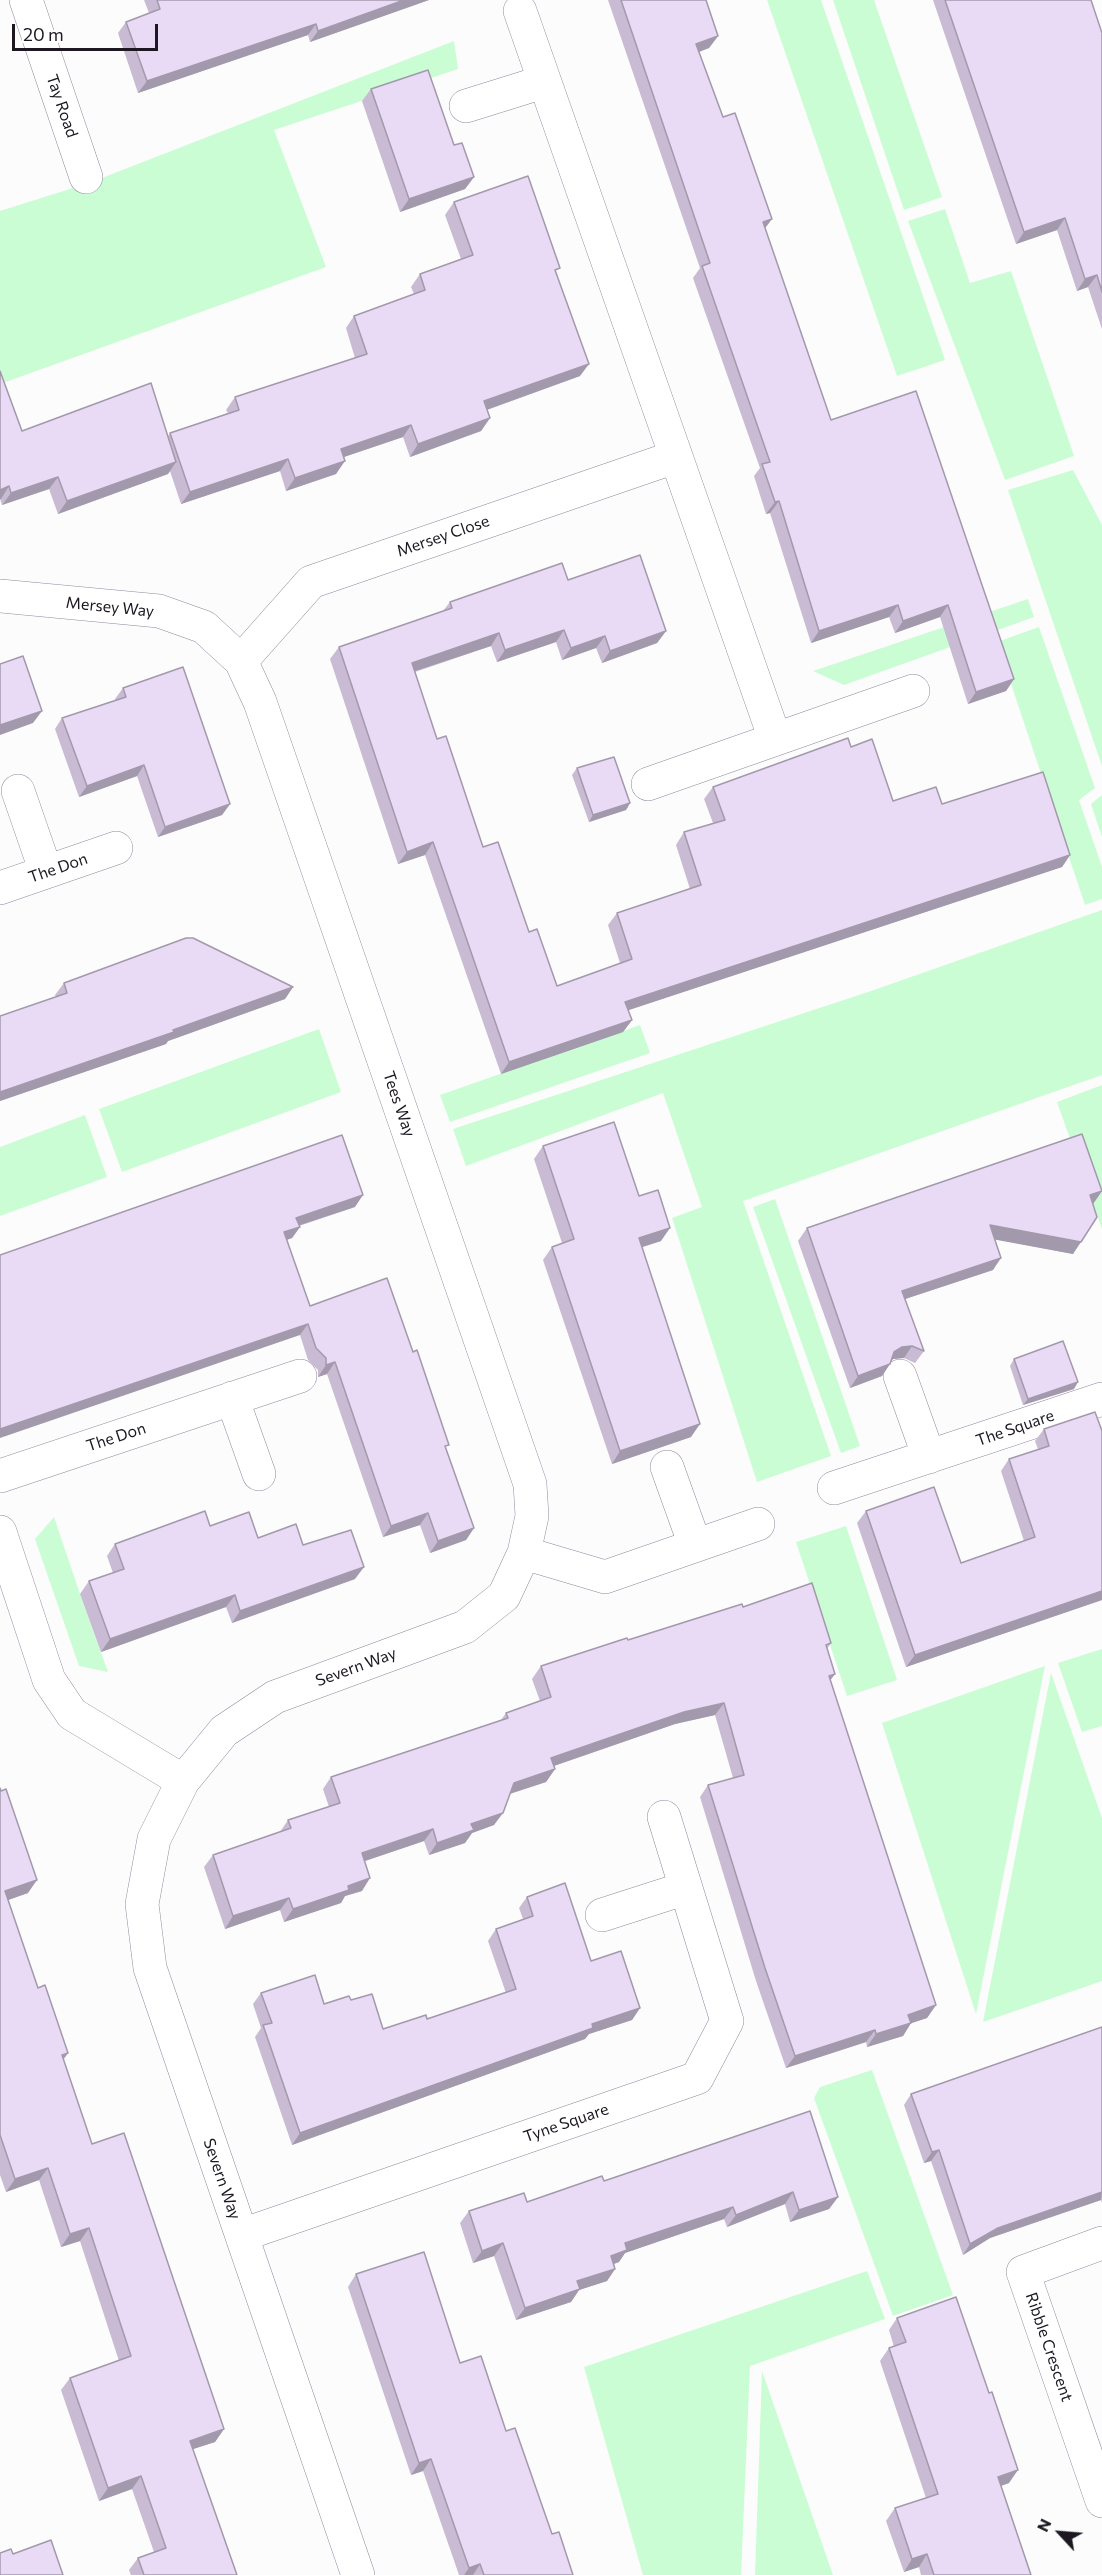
<!DOCTYPE html>
<html>
<head>
<meta charset="utf-8">
<style>
	body { margin:0 }
	#map { position:relative; width:1102px; height:2575px; overflow:hidden; background:#fcfcfc; font-family:Commissioner,sans-serif }
	canvas { display:block }
	.north { position:absolute; left:1030px; top:2503px; width:60px; height:60px; -webkit-text-stroke:4px #fff; paint-order:stroke; rotate:296deg; font-size:16px; font-weight:700; line-height:24px; text-align:center; color:#1c1720 }
	.north::after { content:''; display:block; margin:auto; width:21px; height:27px; background:#1c1720; clip-path:polygon(50% 0,100% 100%,50% 72%,0 100%) }
	.scale { position:absolute; left:12px; top:24px; width:146px; height:27px; box-sizing:border-box; border:3px solid #1c1720; border-top:0; padding-left:8px; font-size:18px; line-height:21px; white-space:nowrap; color:#1c1720; -webkit-text-stroke:4px #fff; paint-order:stroke }
</style>
</head>
<body>
<div id="map">
<canvas width="1102" height="2575"></canvas>
<div class="north">N</div>
<div class="scale">20 m</div>
</div>
<script>
const ctx = document.querySelector('canvas').getContext('2d');
ctx.lineJoin = 'round';
function fillPath(path, color) {
  ctx.fillStyle = color;
  ctx.fill(path, 'evenodd');
}
function poly(rows) {
  const path = new Path2D();
  for (const r of rows) {
    path.moveTo(r[0], r[1]);
    for (let i = 2; i < r.length; i += 2) path.lineTo(r[i], r[i + 1]);
  }
  return path;
}
function strokePath(path, color, width, dash) {
  ctx.strokeStyle = color;
  ctx.lineWidth = width;
  ctx.lineCap = dash ? 'butt' : 'round';
  ctx.setLineDash(dash || []);
  ctx.stroke(path);
}
function write(font, color, halo, rows, align = 'center') {
  ctx.font = font + ' Commissioner,sans-serif';
  ctx.lineWidth = 5;
  ctx.setLineDash([]);
  ctx.textBaseline = 'middle';
  ctx.strokeStyle = halo;
  ctx.fillStyle = color;
  for (const [text, x, y, turn = 0] of rows) {
    ctx.save();
    ctx.translate(x, y);
    ctx.rotate((+turn || 0) * Math.PI / 180);
    ctx.textAlign = isNaN(turn) ? turn : align;
    if (halo) ctx.strokeText(text, 0, 0);
    ctx.fillText(text, 0, 0);
    ctx.restore();
  }
}
const green = poly([
	[767,0,821,0,945,360,897,376],
	[833,0,874,0,942,197,904,210],
	[454,41,458,69,274,130,326,267,0,384,0,211,89,183],
	[945,209,970,283,1011,271,1074,456,1005,480,908,221],
	[1073,470,1102,525,1102,766,1008,490],
	[1028,599,1034,617,844,685,813,671],
	[1039,627,1095,788,1079,800,1102,867,1102,899,1085,905,997,642],
	[1102,795,1102,837,1091,804],
	[1102,910,1102,1075,743,1201,831,1456,757,1482,672,1218,702,1207,663,1093,466,1166,453,1129,871,991],
	[640,1025,650,1053,450,1122,440,1095],
	[319,1029,341,1092,122,1172,99,1109],
	[1102,1085,1102,1229,1057,1102],
	[85,1115,107,1177,0,1216,0,1147],
	[775,1199,860,1446,841,1453,753,1207],
	[54,1517,80,1594,108,1672,79,1666,35,1539],
	[846,1526,897,1680,847,1696,796,1542],
	[1102,1649,1102,1726,1082,1732,1058,1663],
	[1045,1666,976,2014,882,1723],
	[1051,1673,1102,1818,1102,1981,983,2022],
	[872,2070,953,2295,893,2316,814,2098,820,2087],
	[867,2271,885,2319,750,2366,741,2575,643,2575,584,2367],
	[762,2371,833,2575,755,2575]
]);
const minor = poly([
	[26,0,86,177],
	[520,11,775,739],
	[466,106,543,82],
	[0,596,159,611,204,627,241,661,260,702,530,1484,532,1516,524,1553,504,1596,465,1627,275,1697,224,1731,183,1781,154,1839,142,1904,150,1968,358,2575],
	[241,661,311,582,675,457],
	[648,784,913,691],
	[18,791,46,872],
	[0,888,116,848],
	[900,1376,929,1457],
	[232,1398,259,1474],
	[667,1467,695,1545],
	[0,1476,300,1376],
	[834,1488,1102,1399],
	[0,1532,49,1680,72,1714,183,1781],
	[524,1553,605,1577,758,1524],
	[602,1915,686,1888],
	[242,2235,697,2078,727,2021,664,1817],
	[1102,2243,1023,2272,1102,2501]
]);
const wall = poly([
	[144,0,429,0,310,42,308,35,138,93,118,33,126,22,149,13],
	[608,0,706,0,718,36,709,48,699,52,723,117,765,229,831,420,1014,679,1006,691,968,704,940,617,895,633,889,617,811,643,770,513,766,514,754,476,760,468,693,278,700,268],
	[933,0,1091,0,1102,33,1102,329,1088,287,1077,291,1057,230,1016,244],
	[371,89,454,145,474,177,465,189,400,212,362,101],
	[454,202,557,274,580,376,487,410,490,418,481,431,410,457,403,437,344,457,336,474,286,491,280,471,181,504,170,471,168,474,58,514,49,489,2,505,0,499,0,371,22,431,168,436,170,433,228,413,226,410,235,397,355,358,346,328,354,316,414,294,411,287,420,274,461,259,445,215],
	[568,580,666,631,657,643,602,663,596,648,562,660,556,642,497,662,491,646,415,672,437,739,483,847,557,986,620,963,608,925,617,913,690,889,676,845,684,832,713,823,704,799,713,787,851,747,893,801,942,804,1070,855,1062,867,628,1010,632,1020,623,1032,501,1074,425,855,398,864,330,659,339,647,443,611,450,602],
	[123,688,230,804,222,815,158,837,137,776,79,797,55,729,62,718,115,700,115,699],
	[577,768,630,803,626,810,589,822,572,775],
	[64,983,293,987,285,999,168,1041,166,1044,0,1101,0,1016,56,997,55,995],
	[543,1146,639,1196,661,1241,642,1247,691,1437,612,1464,543,1260,552,1247,562,1243,534,1159],
	[1102,1191,1093,1204,1073,1254,995,1239,993,1270,905,1299,924,1351,915,1363,904,1358,893,1359,882,1376,850,1388,798,1241,807,1228],
	[355,1207,299,1226,300,1227,292,1238,286,1240,310,1306,446,1449,474,1528,466,1540,430,1553,420,1525,383,1537,327,1374,318,1377,318,1370,308,1360,300,1335,0,1255],
	[1014,1359,1074,1389,1023,1405,1010,1366],
	[1044,1429,1102,1600,906,1667,857,1523,866,1511,961,1563,1024,1541,1001,1471,1009,1459,1038,1449,1035,1441],
	[210,1526,258,1538,303,1545,355,1579,232,1623,226,1607,101,1652,80,1594,89,1581,113,1573,107,1556,115,1544],
	[743,1607,831,1643,827,1649,830,1681,936,2005,927,2018,911,2023,903,2036,867,2047,866,2042,786,2068,756,1981,700,1797,708,1785,733,1778,715,1715,675,1724,554,1766,555,1769,546,1782,510,1794,494,1825,472,1833,465,1843,429,1855,424,1841,365,1861,362,1891,345,1896,341,1903,284,1922,280,1910,225,1929,204,1867,213,1855,280,1832,288,1820,329,1807,323,1789,331,1777,501,1720,506,1713,540,1701,532,1679,541,1666],
	[0,1788,28,1893,7,1900,38,1988,68,2053,63,2060,92,2144,224,2429,215,2442,193,2449,237,2575,131,2575,129,2570,138,2558,154,2552,132,2489,99,2501,61,2390,70,2378,119,2361,80,2241,61,2247,39,2180,6,2192,0,2175],
	[527,1897,640,2008,632,2020,589,2034,585,2039,292,2145,255,2037,261,2028,253,2004,261,1993,324,2004,351,2000,383,2029,427,2019,506,1993,488,1941,496,1929,523,1919,519,1908],
	[1102,2027,1102,2203,1101,2200,990,2238,963,2255,931,2161,924,2163,904,2105,911,2094],
	[810,2111,838,2197,829,2209,790,2222,785,2204,727,2227,724,2219,625,2253,619,2262,614,2264,615,2269,607,2281,579,2290,571,2302,516,2320,494,2256,473,2263,460,2223,469,2211,527,2202,604,2181],
	[356,2274,460,2363,506,2431,552,2534,573,2575,459,2575,423,2471,411,2475,348,2287],
	[897,2318,1009,2483,1001,2486,1031,2575,921,2575,919,2567,904,2572,886,2521,895,2508,926,2498,880,2361,889,2348,894,2347,889,2330]
]);
const shadedWall = poly([
	[404,0,429,0,310,42,318,31],
	[316,24,308,35,138,93,147,81],
	[718,36,709,48,688,56,696,44],
	[474,177,465,189,400,212,409,199],
	[1065,218,1057,230,1016,244,1024,232],
	[772,219,763,231,763,222],
	[1097,275,1088,287,1077,291,1085,279],
	[589,364,580,376,475,414,484,401],
	[490,418,481,431,410,457,418,444],
	[411,425,403,437,332,461,341,449],
	[288,459,280,471,181,504,190,492],
	[345,461,336,474,286,491,295,478],
	[176,462,168,474,58,514,67,501],
	[58,477,49,489,2,505,11,493],
	[9,486,1,499,0,499,0,490],
	[779,501,770,513,766,514,775,502],
	[898,605,889,617,811,643,819,631],
	[948,605,940,617,895,633,903,621],
	[564,630,556,642,497,662,505,650],
	[666,631,657,643,602,663,610,651],
	[499,633,491,646,403,675,412,663],
	[605,636,596,648,562,660,571,648],
	[1014,679,1006,691,968,704,976,692],
	[42,711,33,723,0,735,0,725],
	[144,765,137,776,79,797,87,786],
	[630,803,626,810,589,822,593,815],
	[230,804,222,815,158,837,165,827],
	[433,842,425,855,398,864,407,852],
	[1070,855,1062,867,617,1014,625,1002],
	[293,987,285,999,168,1041,166,1044,0,1101,0,1092],
	[632,1020,623,1032,501,1074,509,1062],
	[1102,1191,1093,1204,1082,1207,1090,1195],
	[363,1195,355,1207,288,1229,296,1218],
	[990,1225,1081,1242,1073,1254,981,1237],
	[300,1227,292,1238,275,1244,284,1232],
	[670,1228,661,1241,630,1251,639,1238],
	[1001,1258,993,1270,893,1303,902,1291],
	[308,1324,300,1335,0,1438,0,1429],
	[912,1346,904,1358,893,1359,885,1364,894,1352,902,1347],
	[335,1362,327,1374,318,1377,326,1365],
	[890,1364,882,1376,850,1388,858,1376],
	[1078,1382,1074,1389,1023,1405,1028,1399],
	[700,1424,691,1437,612,1464,620,1451],
	[428,1513,420,1525,383,1537,391,1526],
	[474,1528,466,1540,430,1553,438,1541],
	[364,1567,355,1579,232,1623,240,1611],
	[1102,1591,1102,1600,906,1667,915,1655],
	[235,1595,226,1607,101,1652,110,1639],
	[835,1674,826,1686,829,1676],
	[724,1703,715,1715,675,1724,542,1770,551,1758,684,1712],
	[555,1769,546,1782,506,1795,514,1783],
	[503,1813,494,1825,472,1833,465,1843,429,1855,437,1843,471,1824],
	[433,1829,424,1841,353,1865,362,1853],
	[370,1878,362,1891,345,1896,341,1903,284,1922,293,1909,348,1886],
	[37,1880,28,1893,0,1903,5,1891],
	[289,1898,280,1910,225,1929,233,1916],
	[936,2005,927,2018,900,2027,908,2015],
	[640,2008,632,2020,589,2034,585,2039,292,2145,300,2133,592,2024],
	[911,2023,903,2036,867,2047,876,2034],
	[875,2030,866,2042,786,2068,795,2056],
	[68,2053,59,2065,62,2055],
	[939,2150,931,2161,924,2163,932,2152],
	[48,2168,39,2180,6,2192,15,2179],
	[793,2192,785,2204,727,2227,736,2215],
	[1102,2192,1101,2200,990,2238,963,2255,970,2244,998,2228],
	[838,2197,829,2209,790,2222,799,2210],
	[733,2207,724,2219,625,2253,619,2262,602,2268,611,2256,625,2243],
	[89,2228,80,2241,61,2247,70,2234],
	[503,2243,494,2256,473,2263,482,2251],
	[615,2269,607,2281,579,2290,571,2302,516,2320,525,2308,577,2281],
	[224,2429,215,2442,181,2453,190,2441],
	[431,2459,423,2471,411,2475,419,2463],
	[1018,2470,1009,2483,989,2490,998,2477],
	[141,2476,132,2489,99,2501,108,2488],
	[927,2554,919,2567,904,2572,912,2559],
	[480,2564,473,2575,464,2575,469,2568]
]);
const building = poly([
	[157,0,404,0,318,31,316,24,147,81,126,22,160,9,157,0],
	[621,0,706,0,718,36,696,44,723,117,735,113,772,219,763,222,831,420,916,391,1014,679,976,692,948,605,903,621,898,605,819,631,779,501,775,502,762,464,770,462,702,266,710,263,621,0],
	[945,0,1091,0,1102,33,1102,292,1097,275,1085,279,1065,218,1024,232,945,0],
	[428,70,454,145,462,143,474,177,409,199,371,89,428,70],
	[528,176,560,268,555,270,589,364,484,401,490,418,418,444,411,425,341,449,345,461,295,478,288,459,190,492,170,433,239,410,235,397,367,354,354,316,425,290,420,274,473,255,454,202,528,176],
	[0,371,22,431,151,383,176,462,67,501,58,477,11,493,9,486,0,490,0,371],
	[640,555,666,631,610,651,605,636,571,648,564,630,505,650,499,633,412,663,437,739,446,736,483,847,498,842,529,932,537,929,557,986,632,959,617,913,701,885,684,832,725,820,713,787,848,738,851,747,872,739,893,801,936,787,942,804,1043,772,1070,855,625,1002,632,1020,509,1062,433,842,407,852,339,647,452,608,450,602,562,563,568,580,640,555],
	[23,656,42,711,0,725,0,664,23,656],
	[183,667,230,804,165,827,144,765,87,786,62,718,126,697,123,688,183,667],
	[614,757,630,803,593,815,577,768,614,757],
	[186,938,193,938,293,987,173,1030,174,1032,0,1092,0,1016,67,993,64,983,186,938],
	[614,1122,639,1196,658,1190,670,1228,639,1238,700,1424,620,1451,552,1247,574,1239,543,1146,614,1122],
	[1082,1134,1102,1191,1090,1195,1097,1217,1081,1242,990,1225,1001,1258,902,1291,924,1351,912,1346,902,1347,894,1352,890,1364,858,1376,807,1228,1082,1134],
	[342,1135,363,1195,296,1218,300,1227,284,1232,310,1306,387,1278,413,1352,417,1350,449,1445,445,1446,474,1528,438,1541,428,1513,391,1526,335,1362,326,1365,326,1358,316,1348,308,1324,0,1429,0,1255,342,1135],
	[1063,1341,1078,1382,1028,1399,1014,1359,1063,1341],
	[1095,1412,1102,1431,1102,1591,915,1655,866,1511,934,1487,961,1563,1035,1537,1009,1459,1049,1446,1044,1429,1095,1412],
	[205,1511,210,1526,249,1512,258,1538,296,1524,303,1545,351,1530,364,1567,240,1611,235,1595,110,1639,89,1581,124,1569,115,1544,205,1511],
	[812,1583,831,1643,826,1645,835,1674,829,1676,936,2005,908,2015,911,2023,876,2034,875,2030,795,2056,765,1968,708,1785,744,1775,724,1703,684,1712,551,1758,555,1769,514,1783,503,1813,471,1824,474,1830,437,1843,433,1829,362,1853,370,1878,348,1886,349,1890,293,1909,289,1898,233,1916,213,1855,291,1828,288,1820,340,1803,331,1777,508,1718,506,1713,551,1697,541,1666,627,1638,628,1640,742,1604,743,1607,812,1583],
	[0,1788,1,1791,6,1789,37,1880,5,1891,38,1988,45,1985,68,2053,62,2055,92,2144,124,2133,224,2429,190,2441,237,2575,144,2575,138,2558,166,2548,141,2476,108,2488,70,2378,131,2356,89,2228,70,2234,48,2168,15,2179,0,2135,0,1788],
	[565,1883,591,1961,621,1951,640,2008,592,2024,593,2028,300,2133,263,2025,272,2023,261,1993,315,1975,324,2004,349,1996,351,2000,372,1994,383,2029,426,2015,427,2019,516,1989,496,1929,533,1916,527,1897,565,1883],
	[1102,2027,1102,2192,998,2228,970,2244,939,2150,932,2152,911,2094,1102,2027],
	[810,2111,838,2197,799,2210,793,2192,736,2215,733,2207,625,2243,627,2250,611,2256,615,2269,577,2281,580,2289,525,2308,503,2243,482,2251,469,2211,524,2193,527,2202,602,2176,604,2181,810,2111],
	[424,2252,460,2363,481,2356,506,2431,515,2428,552,2534,559,2532,573,2575,484,2575,480,2564,469,2568,431,2459,419,2463,356,2274,424,2252],
	[956,2297,989,2393,992,2392,1018,2470,998,2477,1031,2575,934,2575,927,2554,912,2559,895,2508,938,2494,889,2348,906,2342,897,2318,956,2297],
	[51,2540,63,2575,0,2575,0,2553,11,2549,13,2554,51,2540]
]);
const streetNames = [
	["Tay Road",62,106,71],
	["Mersey Close",443,536,-19],
	["Mersey Way",110,607,6],
	["The Don",58,868,-19],
	["Tees Way",399,1104,71],
	["The Square",1015,1428,-19],
	["The Don",116,1437,-18],
	["Severn Way",356,1667,-20],
	["Tyne Square",566,2123,-19],
	["Severn Way",222,2179,71],
	["Ribble Crescent",1049,2347,71]
];
fillPath(green, '#cafdd4');
strokePath(minor, '#9587a0', 34);
strokePath(minor, '#fff', 33);
fillPath(wall, '#c8bbd3');
fillPath(shadedWall, '#a399ac');
fillPath(building, '#e9daf5');
strokePath(building, '#a399ac', 1.5);
write('16px', '#1c1720', '#fff', streetNames);
</script>
</body>
</html>
